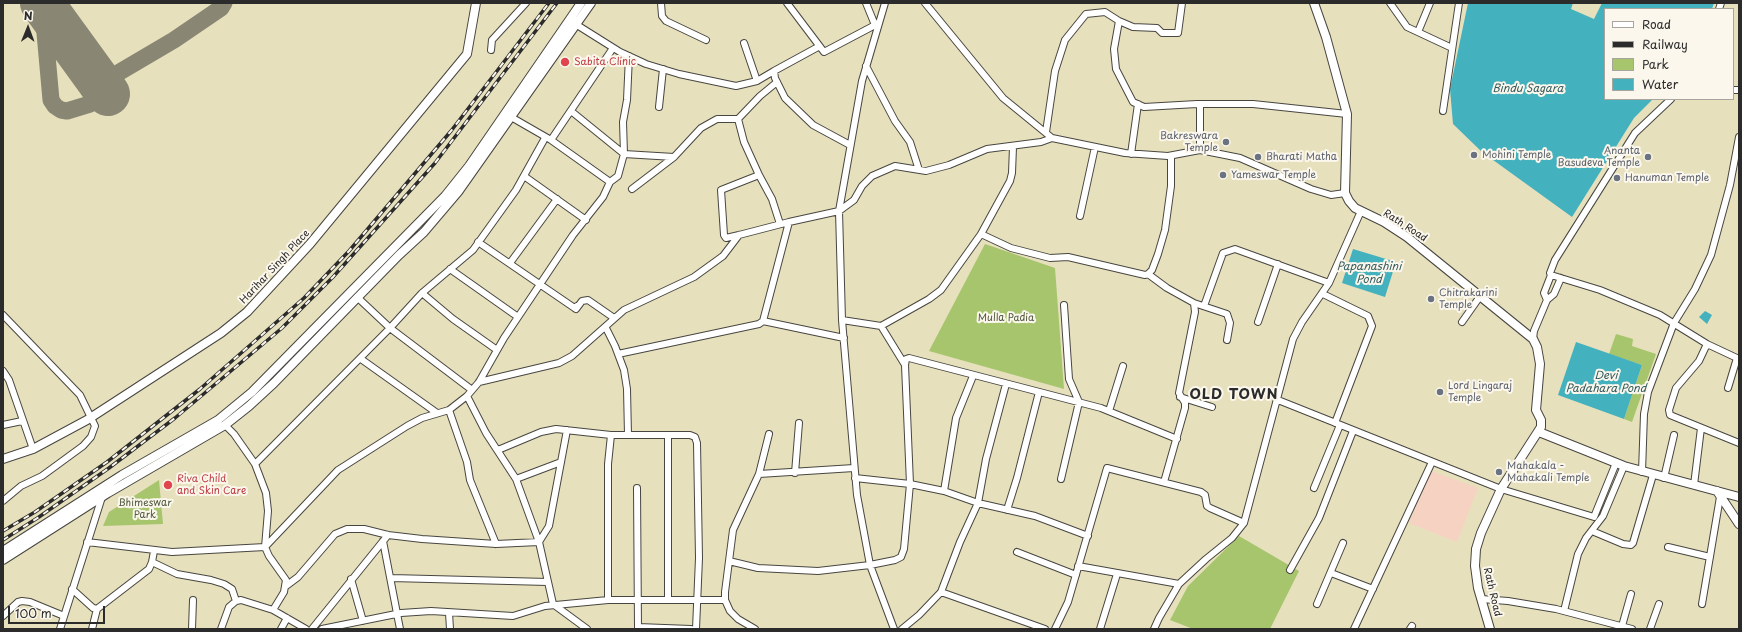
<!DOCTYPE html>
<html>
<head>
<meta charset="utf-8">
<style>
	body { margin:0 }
	#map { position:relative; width:1742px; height:632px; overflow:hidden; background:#e7e0bc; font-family:"Playpen Sans",sans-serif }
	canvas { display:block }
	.frame { position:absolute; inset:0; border:4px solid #2b2b2b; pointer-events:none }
	.legend { position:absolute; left:1604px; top:8px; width:130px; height:92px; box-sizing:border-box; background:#fbf7ec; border:1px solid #a8a59f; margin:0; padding:5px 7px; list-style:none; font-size:12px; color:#2b2b2b }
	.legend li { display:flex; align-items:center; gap:8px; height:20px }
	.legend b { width:20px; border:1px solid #a8a59f }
	.north { position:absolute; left:8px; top:8px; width:40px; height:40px; -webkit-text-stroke:3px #fbf7ec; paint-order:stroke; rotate:1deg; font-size:11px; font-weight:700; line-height:16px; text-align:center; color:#2b2b2b }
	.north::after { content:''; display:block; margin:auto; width:14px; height:18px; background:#2b2b2b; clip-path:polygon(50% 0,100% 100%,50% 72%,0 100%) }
	.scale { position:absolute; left:8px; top:606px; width:97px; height:18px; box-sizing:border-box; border:2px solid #2b2b2b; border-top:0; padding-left:5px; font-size:12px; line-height:14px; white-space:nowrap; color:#2b2b2b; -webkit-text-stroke:3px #fbf7ec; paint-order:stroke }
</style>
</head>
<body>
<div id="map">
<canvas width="1742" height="632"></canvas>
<div class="frame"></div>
<ul class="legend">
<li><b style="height:5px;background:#fff"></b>Road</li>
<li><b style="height:5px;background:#2b2b2b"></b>Railway</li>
<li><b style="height:11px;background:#a6c56d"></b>Park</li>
<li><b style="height:11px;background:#43b1be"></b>Water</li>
</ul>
<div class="north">N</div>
<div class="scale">100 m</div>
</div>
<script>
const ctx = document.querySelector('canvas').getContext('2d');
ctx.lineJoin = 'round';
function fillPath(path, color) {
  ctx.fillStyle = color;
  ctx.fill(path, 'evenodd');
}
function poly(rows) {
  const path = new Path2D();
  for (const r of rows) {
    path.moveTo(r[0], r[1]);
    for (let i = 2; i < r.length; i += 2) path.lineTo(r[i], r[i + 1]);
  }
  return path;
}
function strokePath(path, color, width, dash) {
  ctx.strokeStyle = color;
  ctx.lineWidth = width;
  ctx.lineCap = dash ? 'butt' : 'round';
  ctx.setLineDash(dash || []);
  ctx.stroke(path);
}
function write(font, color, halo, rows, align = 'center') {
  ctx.font = font + ' "Playpen Sans",sans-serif';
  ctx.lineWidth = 4;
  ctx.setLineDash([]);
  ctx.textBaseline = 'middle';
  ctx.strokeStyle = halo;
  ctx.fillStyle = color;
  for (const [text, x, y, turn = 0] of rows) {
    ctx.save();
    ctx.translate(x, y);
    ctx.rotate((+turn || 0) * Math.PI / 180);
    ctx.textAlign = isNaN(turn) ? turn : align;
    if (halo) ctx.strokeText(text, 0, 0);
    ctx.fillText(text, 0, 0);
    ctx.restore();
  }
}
const built = poly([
	[1431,471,1478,488,1457,542,1409,523]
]);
const green = poly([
	[985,244,1055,268,1064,389,929,351],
	[1616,334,1633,339,1632,346,1656,354,1632,422,1624,419,1642,365,1609,354],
	[159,480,163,524,103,526,109,512],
	[1239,536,1299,571,1270,629,1193,629,1170,620,1188,586]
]);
const water = poly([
	[1468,3,1573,3,1571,9,1594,19,1602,3,1714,3,1712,9,1605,9,1605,99,1653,99,1634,118,1572,217,1482,152,1453,124,1450,89],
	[1353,249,1396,262,1385,297,1342,283],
	[1705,311,1712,315,1707,324,1699,317],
	[1576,342,1642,365,1624,419,1558,395]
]);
const taxiway = poly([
	[39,3,44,22,51,100,55,106,61,110,67,111,90,104,99,89,102,71,97,58,84,47,68,39],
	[101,83,174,40,221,8,224,3]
]);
const runway = poly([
	[42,3,108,94]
]);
const minor = poly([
	[661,3,662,16,666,21,706,40],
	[787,3,824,52,879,23],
	[866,3,875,25],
	[885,3,862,81,839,211,842,320,857,495,870,565,894,629],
	[925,3,1003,98,1052,138,1125,153,1168,156,1200,150,1240,158,1311,189,1331,195,1345,193],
	[1182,3,1178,33,1162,33,1157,28,1133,27,1119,21,1114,49,1116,69,1133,102,1144,107,1197,104,1253,104,1347,114],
	[1390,3,1407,27,1452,48],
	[1719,9,1721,3],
	[577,25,620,52,646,64,679,74,736,86,757,81],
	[1418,32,1430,3],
	[744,43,757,81,774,71],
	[818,47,774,71,775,78,785,98,813,125,850,145],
	[491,50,492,40,526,3],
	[866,66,895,121,910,142,919,170],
	[1733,90,1739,90],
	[1671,99,1635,133,1555,260,1550,273,1551,275,1600,290,1660,315,1707,344,1739,359],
	[659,107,663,69],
	[571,111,624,154,674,157,701,128,717,119,738,119,760,96,777,82],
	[1443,111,1459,3],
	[511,117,551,140,610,182],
	[738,119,744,142,759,175],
	[1046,132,1055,71,1065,40,1086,14,1105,12,1119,21],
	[551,140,613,48],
	[1200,150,1200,104],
	[1131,154,1138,104],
	[524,176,586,220],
	[632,189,674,157],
	[1080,216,1095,147],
	[780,224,772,199,759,175,721,190,724,235,726,238,739,235,789,222,839,211,854,200,862,186,872,176,895,166,926,171,949,165,987,149,1041,142,1052,138],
	[981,234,1010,181,1012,173,1013,147],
	[478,242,576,309],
	[510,263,557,199],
	[450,269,518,317],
	[1148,274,1167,288,1194,303,1195,312,1179,393,1185,403,1185,408,1164,482],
	[422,293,453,319,497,350],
	[1323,294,1368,316,1372,326,1335,423],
	[357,297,390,328,422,293,473,250,516,190,545,138],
	[1547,300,1544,293,1551,275],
	[1194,303,1227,314,1230,323,1227,340],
	[577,306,576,309,582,301,588,300,614,318],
	[1204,306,1223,253,1235,249,1329,283],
	[3,315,80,395,95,426,91,437,83,446,42,476,21,486,3,501],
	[842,320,881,326,929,299,941,290,981,234,1011,248,1050,258,1068,257,1145,275,1148,274,1152,270,1158,254,1165,230,1171,186,1171,156],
	[763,321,844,338],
	[1258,322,1278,264],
	[1462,322,1481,295],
	[881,326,905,365],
	[606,328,615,346,624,370,627,389,628,435],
	[1533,339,1534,331,1547,300,1554,294,1561,278],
	[1707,344,1699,361,1676,388,1669,410,1670,415,1739,443],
	[618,354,759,324,763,321,789,222],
	[361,359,437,413],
	[3,371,9,380,33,449],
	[479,382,559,363,572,356,624,310,694,277,723,256,739,235],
	[1728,388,1737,358],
	[467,396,486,433,516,479,539,542,553,604,587,629],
	[1180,397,1212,407],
	[1278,400,1501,489,1594,517,1616,463],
	[449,410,467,462,470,480,496,544],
	[1109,411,1123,366],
	[3,425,22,421],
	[225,425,234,434,255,464,266,493,268,511,265,547,269,556,286,580,284,592,273,610],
	[668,436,668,600],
	[498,450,541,432,556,429,611,435,690,435,695,437,697,443,699,558,696,629],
	[255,464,390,328,472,390],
	[1642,472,1644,414,1648,392,1674,323,1695,289,1711,255,1730,185,1739,137],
	[795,473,799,423],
	[759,474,854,468],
	[855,478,910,484,944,491,978,503,1035,516,1088,536],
	[1664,478,1674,435],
	[516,479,561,462],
	[1061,479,1079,402,1069,379,1064,305],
	[1694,485,1701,428],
	[637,488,638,629],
	[1314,488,1340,425],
	[944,491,956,418,973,376],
	[1007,510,1017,478,1039,392],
	[1592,531,1623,544,1631,545,1633,543,1653,475],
	[383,541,400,629],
	[87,542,172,552,265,547,338,470,407,426,422,418,449,410,467,396,479,382,504,338,573,235,603,197,610,182,618,176,624,154,623,122,627,100,629,56],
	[1668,547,1710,557],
	[1017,552,1076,575],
	[729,561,758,568,818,571,870,565,895,560,901,557,904,549,910,484,905,365,906,359,909,358,1101,408,1177,439],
	[152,562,177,574,211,580,224,584,232,589,236,601],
	[1078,566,1179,584],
	[1290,570,1319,518,1353,431],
	[1331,573,1373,589],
	[391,578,548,582],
	[351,579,363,621],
	[286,586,298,577,335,534,347,529,364,529,388,535,422,539,496,544,539,542,549,526,567,430],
	[72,589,93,608,97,609,149,569,152,562,154,551],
	[941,592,1045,629],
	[1481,599,1508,601,1556,609,1632,629],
	[608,600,608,464,611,435],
	[1317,604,1343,543],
	[1702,604,1720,497],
	[1564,611,1578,554,1586,538,1603,516,1624,466],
	[449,613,450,629],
	[3,616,18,602,22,601,30,602,64,616],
	[1622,626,1631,594],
	[638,627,691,629],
	[60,629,102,497],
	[92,629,97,609],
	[192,629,193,600],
	[221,629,229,607,236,601,241,600,273,610,306,629],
	[281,629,287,618],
	[312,629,388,535],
	[322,629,401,613,431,611,513,616,545,606,608,600,725,600],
	[755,629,738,619,730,611,725,600,725,592,733,530,759,474,769,434],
	[902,629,919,615,941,592,960,542,978,503,986,459,1006,384],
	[1055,629,1068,602,1107,468,1201,492,1205,495,1207,506,1210,508,1244,523],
	[1100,629,1117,574],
	[1154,629,1159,618,1179,584,1206,559,1232,538,1244,523,1293,339,1302,322,1329,283,1361,211],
	[1354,629,1432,462],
	[1410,629,1412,626],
	[1650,629,1659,604]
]);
const tertiary = poly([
	[1314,3,1326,37,1347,114,1345,193,1349,201,1355,208,1384,222,1407,237,1533,339,1537,347,1540,364,1536,410,1541,420,1541,427,1501,489,1481,533,1476,549,1475,566,1478,588,1490,629],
	[1539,432,1624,466,1739,497],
	[3,459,33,449,87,420,221,333,247,312,310,244,467,54,476,3],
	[1717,491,1739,524],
	[3,551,122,475,218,420,252,392,445,196,469,166,581,3],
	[3,560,108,493,225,425,249,406,274,383,399,255,424,232,458,192,591,3]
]);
const rail = poly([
	[3,531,35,512,107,462,200,389,304,298,349,251,451,131,549,3],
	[3,540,39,517,109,468,175,418,282,328,333,277,435,163,557,3]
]);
const markers = [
	[565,62,5,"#e0444e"],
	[1226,142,4,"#6b7280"],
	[1474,155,4,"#6b7280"],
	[1258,157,4,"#6b7280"],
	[1648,157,4,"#6b7280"],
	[1223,175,4,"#6b7280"],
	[1617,178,4,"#6b7280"],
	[1431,299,4,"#6b7280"],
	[1440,392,4,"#6b7280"],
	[1499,472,4,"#6b7280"],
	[168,485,5,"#e0444e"]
];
const healthNames = [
	["Sabita Clinic",574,62],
	["Riva Child",177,479],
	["and Skin Care",177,491]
];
const worshipNames = [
	["Bakreswara",1218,136,"right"],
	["Temple",1218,148,"right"],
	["Ananta",1640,151,"right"],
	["Basudeva Temple",1640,163,"right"],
	["Mohini Temple",1482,155],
	["Bharati Matha",1266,157],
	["Yameswar Temple",1231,175],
	["Hanuman Temple",1625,178],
	["Chitrakarini",1439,293],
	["Temple",1439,305],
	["Lord Lingaraj",1448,386],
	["Temple",1448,398],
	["Mahakala -",1507,466],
	["Mahakali Temple",1507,478]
];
const streetNames = [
	["Rath Road",1405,226,33],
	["Harihar Singh Place",275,267,-47],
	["Rath Road",1492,592,77]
];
const parkNames = [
	["Mulla Padia",1006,318],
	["Bhimeswar",145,503],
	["Park",145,515]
];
const waterNames = [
	["Bindu Sagara",1528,89],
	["Papanashini",1369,267],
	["Pond",1369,280],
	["Devi",1606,376],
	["Padahara Pond",1606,389]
];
const districtNames = [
	["OLD TOWN",1234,395]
];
fillPath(built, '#f6d2c3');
fillPath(green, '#a6c56d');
fillPath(water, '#43b1be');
strokePath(taxiway, '#898674', 17);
strokePath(runway, '#898674', 44);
strokePath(minor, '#474641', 8);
strokePath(tertiary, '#474641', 10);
strokePath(minor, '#fff', 6);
strokePath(tertiary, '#fff', 8);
strokePath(rail, '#2b2b2b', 3.5);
strokePath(rail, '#fbf7ec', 2, [6]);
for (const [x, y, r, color] of markers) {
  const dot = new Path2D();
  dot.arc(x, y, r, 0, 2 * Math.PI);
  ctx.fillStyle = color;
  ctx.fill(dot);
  strokePath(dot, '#fbf7ec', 1.5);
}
write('10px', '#be3a42', '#fbf7ec', healthNames, 'left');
write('10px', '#5b616d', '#fbf7ec', worshipNames, 'left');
write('10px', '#2b2b2b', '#fbf7ec', streetNames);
write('10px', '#50593f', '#fbf7ec', parkNames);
write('italic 11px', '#335a5e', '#fbf7ec', waterNames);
ctx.letterSpacing = '1px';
write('bold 14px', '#2b2b2b', '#fbf7ec', districtNames);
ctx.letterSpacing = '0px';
</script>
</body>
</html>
